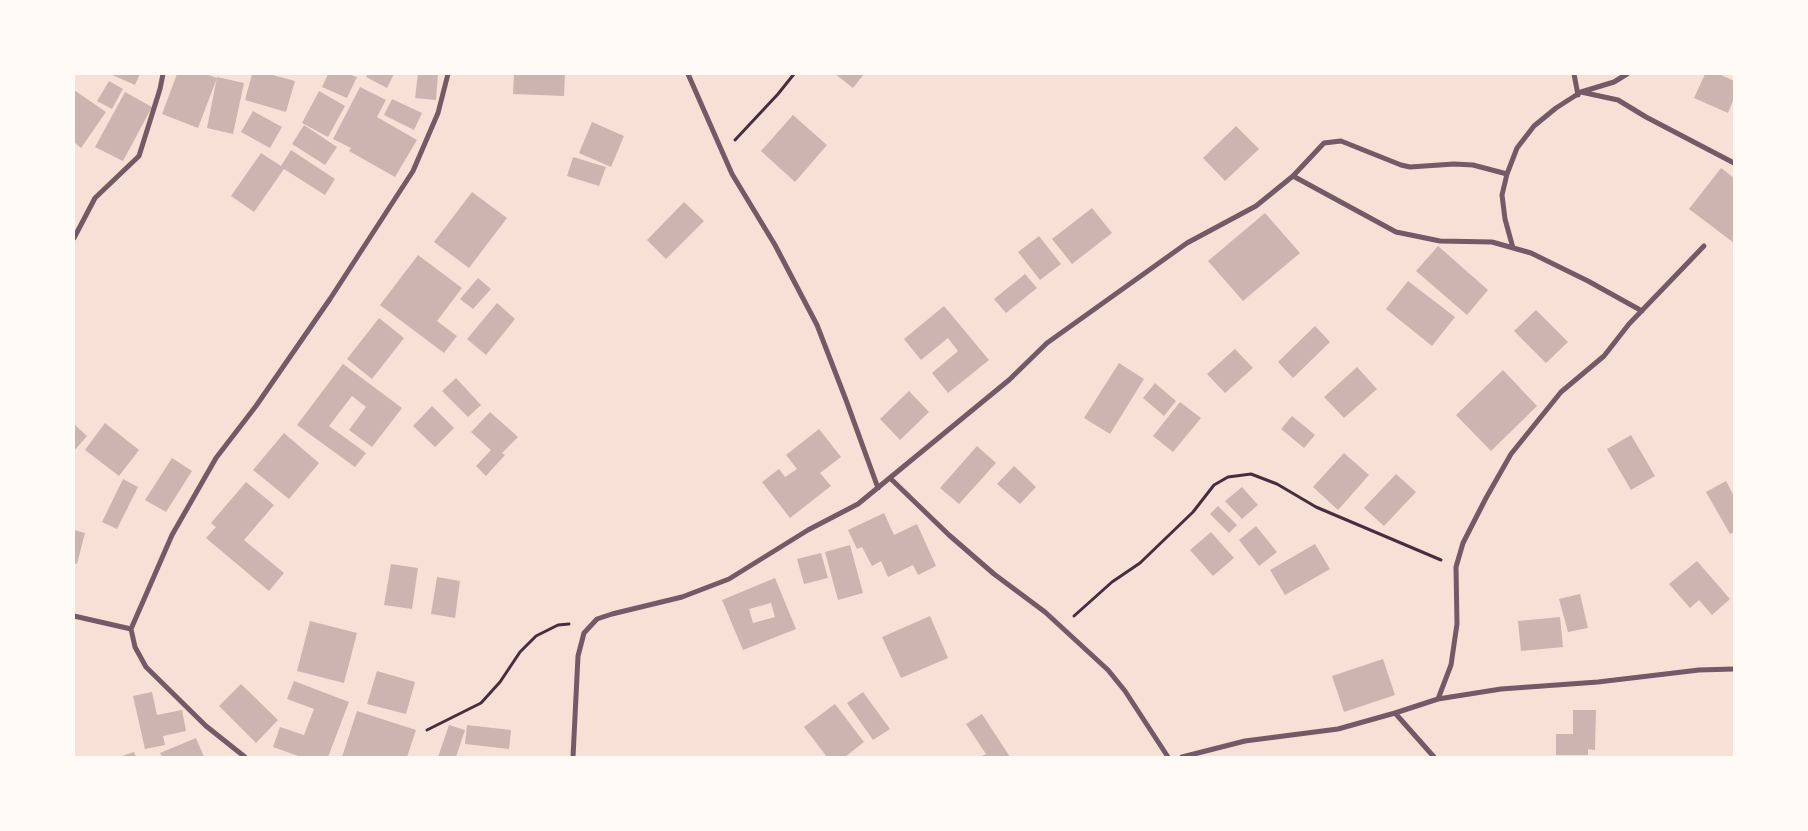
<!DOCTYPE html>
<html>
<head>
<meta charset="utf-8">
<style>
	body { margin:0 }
	#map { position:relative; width:1808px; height:831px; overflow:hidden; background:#f7e1d7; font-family:"Nunito Sans",sans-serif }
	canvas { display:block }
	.frame { position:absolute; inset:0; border:75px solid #fffaf5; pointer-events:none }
</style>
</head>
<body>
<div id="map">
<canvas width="1808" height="831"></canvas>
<div class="frame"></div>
</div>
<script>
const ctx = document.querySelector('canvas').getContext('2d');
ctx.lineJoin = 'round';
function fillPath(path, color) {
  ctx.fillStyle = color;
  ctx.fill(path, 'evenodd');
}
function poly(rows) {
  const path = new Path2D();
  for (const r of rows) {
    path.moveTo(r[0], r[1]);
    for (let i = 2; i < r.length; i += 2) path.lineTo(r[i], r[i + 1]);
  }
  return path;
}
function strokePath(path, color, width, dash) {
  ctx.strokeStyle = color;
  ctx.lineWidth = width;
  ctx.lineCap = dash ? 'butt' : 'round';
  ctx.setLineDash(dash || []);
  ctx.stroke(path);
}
const building = poly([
	[110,74,140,74,135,85],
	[177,74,206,74,217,78,198,128,162,114],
	[252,74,269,74,295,81,286,112,245,100],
	[328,74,348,74,357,77,347,98,322,87],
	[368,74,394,74,387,88,366,77],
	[418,74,438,74,436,100,415,98],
	[514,74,565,74,564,96,513,94],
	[835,74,864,74,853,88],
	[1705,74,1719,74,1734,81,1734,98,1728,113,1694,98],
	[217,77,244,83,233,134,207,128],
	[109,81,123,89,112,109,97,101],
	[360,87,386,100,377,117,417,140,395,177,349,151,351,148,333,139],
	[74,90,106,112,81,148,74,142],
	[319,91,345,106,328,137,302,123],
	[125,92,152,107,123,161,95,147],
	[392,99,422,113,414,130,384,115],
	[253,111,282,127,270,148,241,132],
	[793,115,827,145,795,182,761,151],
	[592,122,624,136,611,167,579,153],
	[304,125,337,147,325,165,292,144],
	[1236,126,1259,149,1225,181,1203,158],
	[291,150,335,179,325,195,284,169,254,212,231,196,261,153,281,166],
	[573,157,606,167,599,186,567,176],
	[1721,168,1734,178,1734,243,1689,209],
	[472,192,507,218,469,268,434,242],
	[684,202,704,221,666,259,647,240],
	[1092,208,1112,233,1072,264,1052,239],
	[1265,213,1300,253,1243,301,1208,261],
	[1039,236,1061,264,1040,280,1018,252],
	[1438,246,1488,290,1467,315,1416,271],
	[418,255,462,288,437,321,457,336,444,353,380,305],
	[1025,274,1037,288,1006,313,994,299],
	[478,278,491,289,473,309,460,299],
	[1408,281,1455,317,1432,346,1386,309],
	[497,303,515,319,486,355,467,339],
	[944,306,989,360,948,393,932,373,958,351,948,338,921,360,904,339],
	[1536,310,1568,342,1546,363,1514,331],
	[379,318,404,338,372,379,347,359],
	[1315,326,1330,342,1293,378,1278,362],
	[1235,349,1253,368,1225,393,1207,374],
	[1119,363,1144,379,1110,434,1084,418],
	[343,364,402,408,372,447,349,430,366,407,352,396,329,426,366,453,355,467,297,425],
	[1357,367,1377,389,1344,418,1324,397],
	[1503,370,1537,406,1491,451,1456,415],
	[456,378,481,405,468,417,442,391],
	[1155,383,1176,401,1164,416,1143,398],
	[909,391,929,412,900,440,880,419],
	[1180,402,1201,418,1173,452,1153,436],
	[432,406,454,428,435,447,413,426],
	[490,412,518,437,502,453,505,455,486,476,476,466,491,450,471,432],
	[1292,416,1315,435,1304,448,1281,429],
	[105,423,139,450,119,476,85,450],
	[74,424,87,436,74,451],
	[819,429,841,457,820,473,831,486,790,518,762,482,779,469,785,477,797,469,786,455],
	[284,433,319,463,289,499,253,470],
	[1631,435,1655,476,1631,490,1607,449],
	[977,446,996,463,959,504,940,488],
	[1344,453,1369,475,1338,510,1313,487],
	[172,458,192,471,166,512,145,500],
	[1014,466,1036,487,1020,504,997,484],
	[1396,474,1416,492,1384,526,1364,508],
	[123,479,138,487,117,529,102,522],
	[1726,481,1734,496,1734,532,1730,534,1706,492],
	[246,482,274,505,244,540,284,573,269,591,206,538,216,527,211,523],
	[1242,487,1258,505,1242,519,1225,501],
	[1218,506,1237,525,1229,533,1210,514],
	[884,513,894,535,917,524,936,566,918,575,913,565,888,577,881,561,872,566,862,547,857,549,848,530],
	[1256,526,1277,552,1259,566,1239,540],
	[74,530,85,533,77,564,74,563],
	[1211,532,1234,558,1213,576,1190,550],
	[1315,544,1330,569,1285,595,1270,570],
	[850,545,863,593,838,600,825,552],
	[821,553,828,578,804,584,797,559],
	[1697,561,1730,599,1712,615,1699,600,1690,608,1669,584],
	[391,564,418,568,412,609,384,605],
	[437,577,460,581,455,618,431,614],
	[775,578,796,629,743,650,722,600],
	[771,603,775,617,753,623,749,609],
	[1580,594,1588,628,1568,632,1559,599],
	[930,616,948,658,901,678,882,637],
	[1560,617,1563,647,1521,651,1518,621],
	[310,621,357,633,344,683,297,671],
	[1383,659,1395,695,1344,712,1332,676],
	[377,671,415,682,406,714,367,704],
	[294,681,349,702,328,757,301,757,273,747,280,727,304,735,314,709,287,699],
	[241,684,278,720,256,743,219,706],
	[152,692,157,715,182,710,186,731,163,736,165,745,145,749,133,696],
	[863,692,890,729,873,740,847,703],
	[835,704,864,742,845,757,827,757,804,727],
	[1573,710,1596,710,1595,750,1588,749,1588,755,1556,755,1556,734,1573,734],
	[357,711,416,730,407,757,342,757],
	[982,714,1010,757,980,757,986,754,966,724],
	[449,725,465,730,456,757,438,757],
	[467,725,511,730,509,749,465,744],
	[196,738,204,757,162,757,160,753],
	[134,752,136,757,119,757]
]);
const path = poly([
	[735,140,778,94,794,74],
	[1074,616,1112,582,1140,563,1193,512,1214,485,1228,477,1251,474,1277,484,1316,507,1441,560],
	[427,730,481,703,500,682,520,652,536,636,558,625,569,624]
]);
const minor = poly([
	[688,74,732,174,775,245,817,325,846,400,878,488],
	[1574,74,1578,95],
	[1581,92,1618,100,1646,117,1734,163],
	[1293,176,1396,232,1440,241,1492,242,1531,253,1588,281,1642,311],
	[74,238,95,198,139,156,160,89,163,74],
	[1513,248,1505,219,1502,195,1507,174,1517,148,1534,126,1556,108,1581,92,1614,82,1627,74],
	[890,478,949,535,994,574,1045,612,1108,670,1125,691,1168,757],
	[74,616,131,629],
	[1438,699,1451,665,1457,624,1456,567,1463,543,1486,498,1511,454,1561,392,1604,356,1629,324,1704,246],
	[1395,713,1434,757],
	[245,757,206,726,146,667,135,647,131,629,172,535,216,458,256,406,330,299,413,171,438,113,448,74],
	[573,757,578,656,584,633,597,619,612,614,682,597,729,579,808,530,858,504,1009,380,1047,343,1187,243,1256,206,1293,176,1324,143,1341,141,1401,165,1410,167,1454,164,1473,165,1507,174],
	[1182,757,1245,741,1338,729,1395,713,1438,699,1501,689,1598,682,1699,670,1734,669]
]);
fillPath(building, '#ccb4b1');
strokePath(path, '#4a2c40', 3);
strokePath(minor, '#755966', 5);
</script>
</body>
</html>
